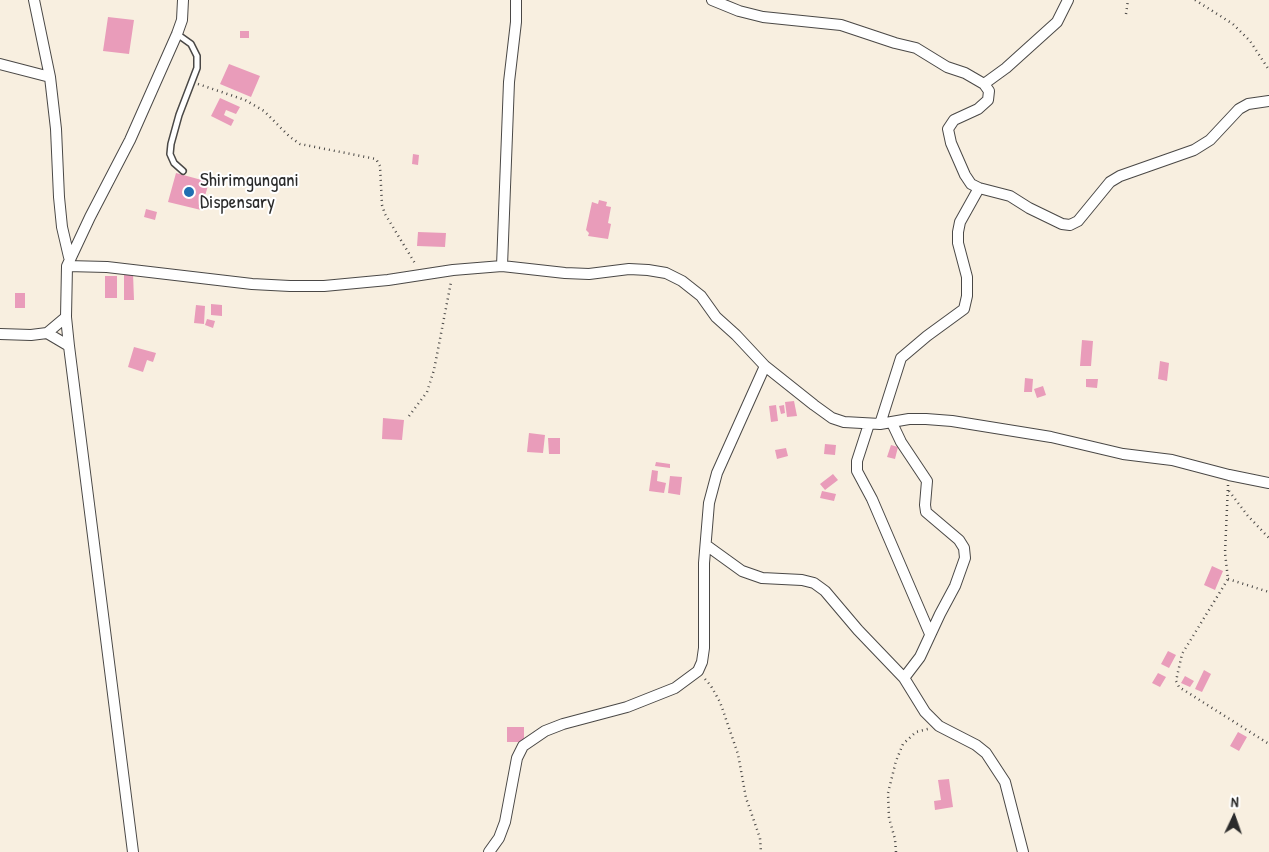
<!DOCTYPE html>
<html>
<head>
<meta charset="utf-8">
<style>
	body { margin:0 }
	#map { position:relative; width:1269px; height:852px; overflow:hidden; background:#f8efe0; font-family:"Patrick Hand",sans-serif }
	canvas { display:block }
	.north { position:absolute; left:1209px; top:792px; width:50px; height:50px; -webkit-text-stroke:4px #fff; paint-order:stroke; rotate:3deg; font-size:14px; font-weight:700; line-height:20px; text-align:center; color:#2b2b2b }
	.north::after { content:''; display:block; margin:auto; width:18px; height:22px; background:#2b2b2b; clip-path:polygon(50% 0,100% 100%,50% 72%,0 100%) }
</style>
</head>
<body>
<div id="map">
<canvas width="1269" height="852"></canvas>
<div class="north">N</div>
</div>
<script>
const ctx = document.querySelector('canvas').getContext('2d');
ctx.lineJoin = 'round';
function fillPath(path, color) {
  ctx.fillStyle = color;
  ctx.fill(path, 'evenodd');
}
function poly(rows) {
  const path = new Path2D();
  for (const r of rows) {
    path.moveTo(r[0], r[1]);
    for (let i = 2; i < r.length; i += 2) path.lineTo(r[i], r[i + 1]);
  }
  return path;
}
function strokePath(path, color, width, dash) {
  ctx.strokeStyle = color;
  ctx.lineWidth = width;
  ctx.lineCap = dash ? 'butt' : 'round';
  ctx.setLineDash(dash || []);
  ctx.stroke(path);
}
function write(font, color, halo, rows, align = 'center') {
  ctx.font = font + ' "Patrick Hand",sans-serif';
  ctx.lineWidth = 4;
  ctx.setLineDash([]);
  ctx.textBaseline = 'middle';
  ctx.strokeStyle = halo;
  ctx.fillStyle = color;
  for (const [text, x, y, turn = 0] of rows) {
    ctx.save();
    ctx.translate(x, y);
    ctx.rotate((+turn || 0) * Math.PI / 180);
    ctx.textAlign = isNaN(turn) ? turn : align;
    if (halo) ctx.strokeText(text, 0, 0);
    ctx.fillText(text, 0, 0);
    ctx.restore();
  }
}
const building = poly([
	[108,17,134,20,129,54,103,51],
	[240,31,249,31,249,38,240,38],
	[229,64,260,76,251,97,220,84],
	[220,98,240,107,236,114,226,110,224,115,234,120,231,126,211,116],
	[413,154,419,155,418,165,412,164],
	[176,173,209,182,201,210,168,202],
	[599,200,607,202,606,206,611,207,608,223,611,224,608,239,588,236,589,233,586,230,592,202,598,204],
	[146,209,157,212,155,220,144,217],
	[418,232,446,233,445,247,417,246],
	[133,273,134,300,124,300,124,274],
	[105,276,117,276,117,298,105,298],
	[15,293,25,293,25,308,15,308],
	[211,304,222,305,222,316,211,315],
	[196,305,205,306,204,324,194,323],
	[207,319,215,321,213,328,205,325],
	[1082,340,1093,341,1091,366,1080,366],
	[134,347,156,353,153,362,147,360,143,372,128,367],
	[1160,361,1169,363,1167,381,1158,379],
	[1025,378,1033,379,1032,392,1024,392],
	[1086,379,1098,379,1097,388,1086,387],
	[1043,386,1046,395,1037,398,1034,389],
	[794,401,797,416,787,417,785,402],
	[776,405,778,421,771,422,769,406],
	[784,405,785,413,781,414,779,406],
	[383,418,404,420,402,440,382,439],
	[529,433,545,435,543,453,527,452],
	[548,438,560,438,560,454,549,454],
	[825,444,836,445,835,455,824,454],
	[891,445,898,447,895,459,887,457],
	[786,448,788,456,777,459,775,450],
	[656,462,670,464,670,468,655,466],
	[652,470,658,471,657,481,666,483,664,493,649,491],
	[833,474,838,480,825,490,820,484],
	[670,476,682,477,680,495,668,493],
	[822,491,836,494,834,501,820,498],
	[1212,566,1223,571,1215,590,1204,585],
	[1168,651,1176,655,1169,668,1161,664],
	[1204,670,1211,674,1202,692,1195,689],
	[1158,673,1166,677,1160,687,1152,683],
	[1185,676,1194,681,1190,687,1181,683],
	[507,727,524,727,524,742,507,742],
	[1238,732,1247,737,1239,751,1230,746],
	[949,779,953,807,935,810,934,801,941,800,938,780]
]);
const path = poly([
	[1195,0,1233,24,1250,41,1269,70],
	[1126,14,1128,0],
	[198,84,245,100,264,111,290,137,300,144,376,159,380,166,382,205,385,214,416,265],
	[409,416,427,392,434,370,451,282],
	[1228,485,1225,553,1228,579,1182,654,1176,681,1179,687,1269,744],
	[1229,491,1248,516,1269,538],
	[1228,579,1269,592],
	[705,679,711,686,720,702,738,754,746,798,760,838,761,852],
	[896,852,895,839,889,818,888,793,896,761,903,744,916,732,928,729]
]);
const service = poly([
	[177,34,191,44,197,56,197,68,179,115,171,144,170,154,174,163,183,171]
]);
const minor = poly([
	[34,0,50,77,56,129,59,197,62,227,69,257],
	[712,0,739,11,763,17,841,25,895,43,916,48,947,67,965,73,984,84,989,91,988,100,978,109,954,120,948,129,951,143,965,175,971,184,979,188,1010,196,1029,208,1062,224,1070,225,1078,221,1110,182,1120,176,1194,150,1210,140,1239,109,1248,104,1269,101],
	[0,64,50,77],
	[984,84,1006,68,1057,22,1068,0],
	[67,266,107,267,252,284,290,286,324,286,388,280,453,270,502,266,565,273,589,274,629,269,648,270,666,273,682,281,701,296,716,317,736,335,765,366,814,405,832,418,844,422,880,424,909,419,926,419,952,421,1051,437,1123,454,1172,460,1229,475,1269,483],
	[502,266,509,82,516,22,516,0],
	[47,333,69,346],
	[0,334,31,335,47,333,66,317],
	[892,423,901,442,927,481,925,505,926,512,959,540,964,548,965,558,955,586,940,614,920,657,904,678],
	[869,424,857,461,857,471,872,499,930,634],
	[880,424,901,358,927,336,964,309,967,296,967,277,958,243,958,232,960,222,979,188],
	[706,545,742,571,762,578,802,580,814,583,825,591,858,630,904,678,925,712,939,726,976,745,986,753,1005,782,1023,852],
	[133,852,69,346,66,317,67,266,90,217,130,140,177,34,182,20,183,0],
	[489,852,499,838,505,822,517,758,523,746,545,731,563,724,627,707,675,688,698,671,702,662,704,648,704,563,709,503,717,473,765,366]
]);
const markers = [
	[189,192,6,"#1f6fb2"]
];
const poiNames = [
	["Shirimgungani",200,181],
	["Dispensary",200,203]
];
fillPath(building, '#e99cba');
strokePath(service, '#4a4846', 8);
strokePath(minor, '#4a4846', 12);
strokePath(path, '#4a4846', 2.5, [1, 4]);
strokePath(service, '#fff', 5);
strokePath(minor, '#fff', 10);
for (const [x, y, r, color] of markers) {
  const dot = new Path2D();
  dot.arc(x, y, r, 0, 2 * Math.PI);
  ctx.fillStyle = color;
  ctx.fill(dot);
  strokePath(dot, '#fff', 2);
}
write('19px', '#2b2b2b', '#fff', poiNames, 'left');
</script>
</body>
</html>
